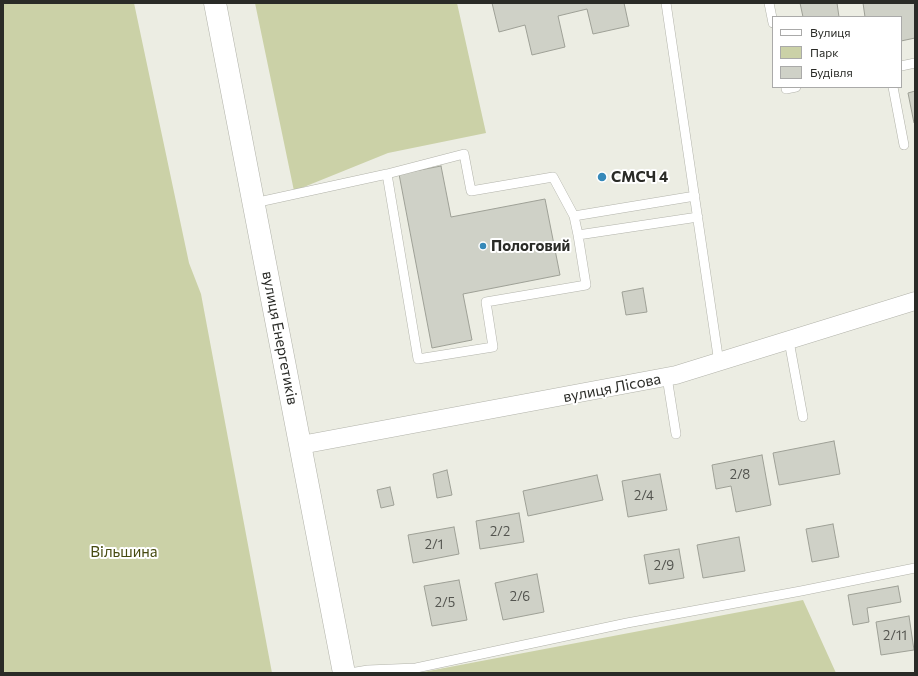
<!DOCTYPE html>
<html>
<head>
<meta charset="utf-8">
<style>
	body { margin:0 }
	#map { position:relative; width:918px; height:676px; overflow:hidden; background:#ecede3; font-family:Commissioner,sans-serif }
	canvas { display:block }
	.frame { position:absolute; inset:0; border:4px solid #2a2b27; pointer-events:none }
	.legend { position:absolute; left:772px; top:16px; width:130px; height:72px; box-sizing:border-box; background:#fff; border:1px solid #aaaaa9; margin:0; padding:5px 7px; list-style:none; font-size:12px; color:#2a2b27 }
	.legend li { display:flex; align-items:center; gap:8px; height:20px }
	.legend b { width:20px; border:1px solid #aaaaa9 }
</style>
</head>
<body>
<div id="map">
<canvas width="918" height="676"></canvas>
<div class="frame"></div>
<ul class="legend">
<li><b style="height:5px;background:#fff"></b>Вулиця</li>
<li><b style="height:11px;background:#cbd1a7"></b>Парк</li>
<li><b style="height:11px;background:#cfd1c7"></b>Будівля</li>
</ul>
</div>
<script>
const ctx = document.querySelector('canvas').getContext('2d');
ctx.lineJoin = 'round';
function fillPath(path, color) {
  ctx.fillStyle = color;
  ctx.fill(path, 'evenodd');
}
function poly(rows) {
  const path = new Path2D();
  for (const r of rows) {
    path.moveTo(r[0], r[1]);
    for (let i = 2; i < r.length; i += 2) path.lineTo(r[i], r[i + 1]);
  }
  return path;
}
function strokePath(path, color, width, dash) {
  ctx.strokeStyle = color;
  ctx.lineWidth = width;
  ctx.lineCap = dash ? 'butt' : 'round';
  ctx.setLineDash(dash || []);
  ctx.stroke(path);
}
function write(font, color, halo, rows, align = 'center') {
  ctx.font = font + ' Commissioner,sans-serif';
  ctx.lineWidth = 4;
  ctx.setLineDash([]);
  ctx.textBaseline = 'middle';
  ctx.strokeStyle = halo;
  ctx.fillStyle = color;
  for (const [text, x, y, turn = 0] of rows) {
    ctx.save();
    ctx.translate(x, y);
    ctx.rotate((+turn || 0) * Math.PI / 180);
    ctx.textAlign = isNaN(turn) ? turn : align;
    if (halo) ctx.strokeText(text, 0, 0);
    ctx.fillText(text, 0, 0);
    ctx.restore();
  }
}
const green = poly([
	[3,3,134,3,189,263,201,294,272,673,3,673],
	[255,3,457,3,486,133,388,153,294,191],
	[803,600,836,673,418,673]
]);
const building = poly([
	[492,3,624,3,629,26,593,34,587,9,558,16,565,47,532,55,525,25,499,32,492,3],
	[800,3,837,3,839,17,803,17,800,3],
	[863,3,915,3,915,38,901,41,901,17,865,17,863,3],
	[915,91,915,122,914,123,908,93,915,91],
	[441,166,451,217,545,199,560,275,463,294,472,340,432,348,399,174,441,166],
	[643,288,647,312,626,315,622,292,643,288],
	[834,441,840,474,779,485,773,453,834,441],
	[762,455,771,505,736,512,731,486,716,489,712,465,762,455],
	[447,470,452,495,437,498,433,474,447,470],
	[660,474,667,510,628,517,622,481,660,474],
	[597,475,603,500,528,516,523,491,597,475],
	[390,487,394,505,381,508,377,490,390,487],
	[519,513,524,542,480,549,476,521,519,513],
	[833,524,839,557,812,562,806,529,833,524],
	[454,527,459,554,413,563,408,535,454,527],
	[739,537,745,571,703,578,697,545,739,537],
	[679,549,684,578,649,584,644,555,679,549],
	[537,574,544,612,503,620,495,583,537,574],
	[459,580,467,620,432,626,424,586,459,580],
	[898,586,901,602,867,608,869,622,853,625,848,595,898,586],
	[909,616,914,650,881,655,876,622,909,616]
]);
const service = poly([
	[666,3,719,363],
	[769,3,773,23],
	[901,66,915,63],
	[786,87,786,89,796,87],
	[893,87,904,145],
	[387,174,418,359,493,347,486,302,586,285,578,235],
	[695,196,574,216,578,235,698,217],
	[254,203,387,174,464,154,471,191,553,177,574,216],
	[789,341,803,417],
	[667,377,676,434],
	[350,673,368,670,416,668,627,623,801,591,915,568]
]);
const minor = poly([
	[301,445,676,375,915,301]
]);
const secondary = poly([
	[215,3,344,673]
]);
const markers = [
	[602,177,5,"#3689b9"],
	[483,246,4,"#3689b9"]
];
const numberNames = [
	["2/8",740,475],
	["2/4",644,496],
	["2/2",500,532],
	["2/1",434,545],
	["2/9",664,566],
	["2/6",520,597],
	["2/5",445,603],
	["2/11",895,636]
];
const poiNames = [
	["СМСЧ 4",611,177],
	["Пологовий",491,246]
];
const streetNames = [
	["вулиця Енергетиків",280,338,79],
	["вулиця Лісова",612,388,-11]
];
const parkNames = [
	["Вільшина",124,552]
];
fillPath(green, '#cbd1a7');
fillPath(building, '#cfd1c7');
strokePath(building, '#9ea096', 1);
strokePath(service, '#b2b3aa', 10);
strokePath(minor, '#b2b3aa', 19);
strokePath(secondary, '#b2b3aa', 23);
strokePath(service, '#fff', 9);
strokePath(minor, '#fff', 18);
strokePath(secondary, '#fff', 22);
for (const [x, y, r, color] of markers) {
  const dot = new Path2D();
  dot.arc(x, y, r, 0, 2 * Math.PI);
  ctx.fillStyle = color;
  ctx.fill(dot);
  strokePath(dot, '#fff', 1.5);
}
write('13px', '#53544f', null, numberNames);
write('bold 15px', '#2a2b27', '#fff', poiNames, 'left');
write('15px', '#2a2b27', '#fff', streetNames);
write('15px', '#464a10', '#fff', parkNames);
</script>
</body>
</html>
